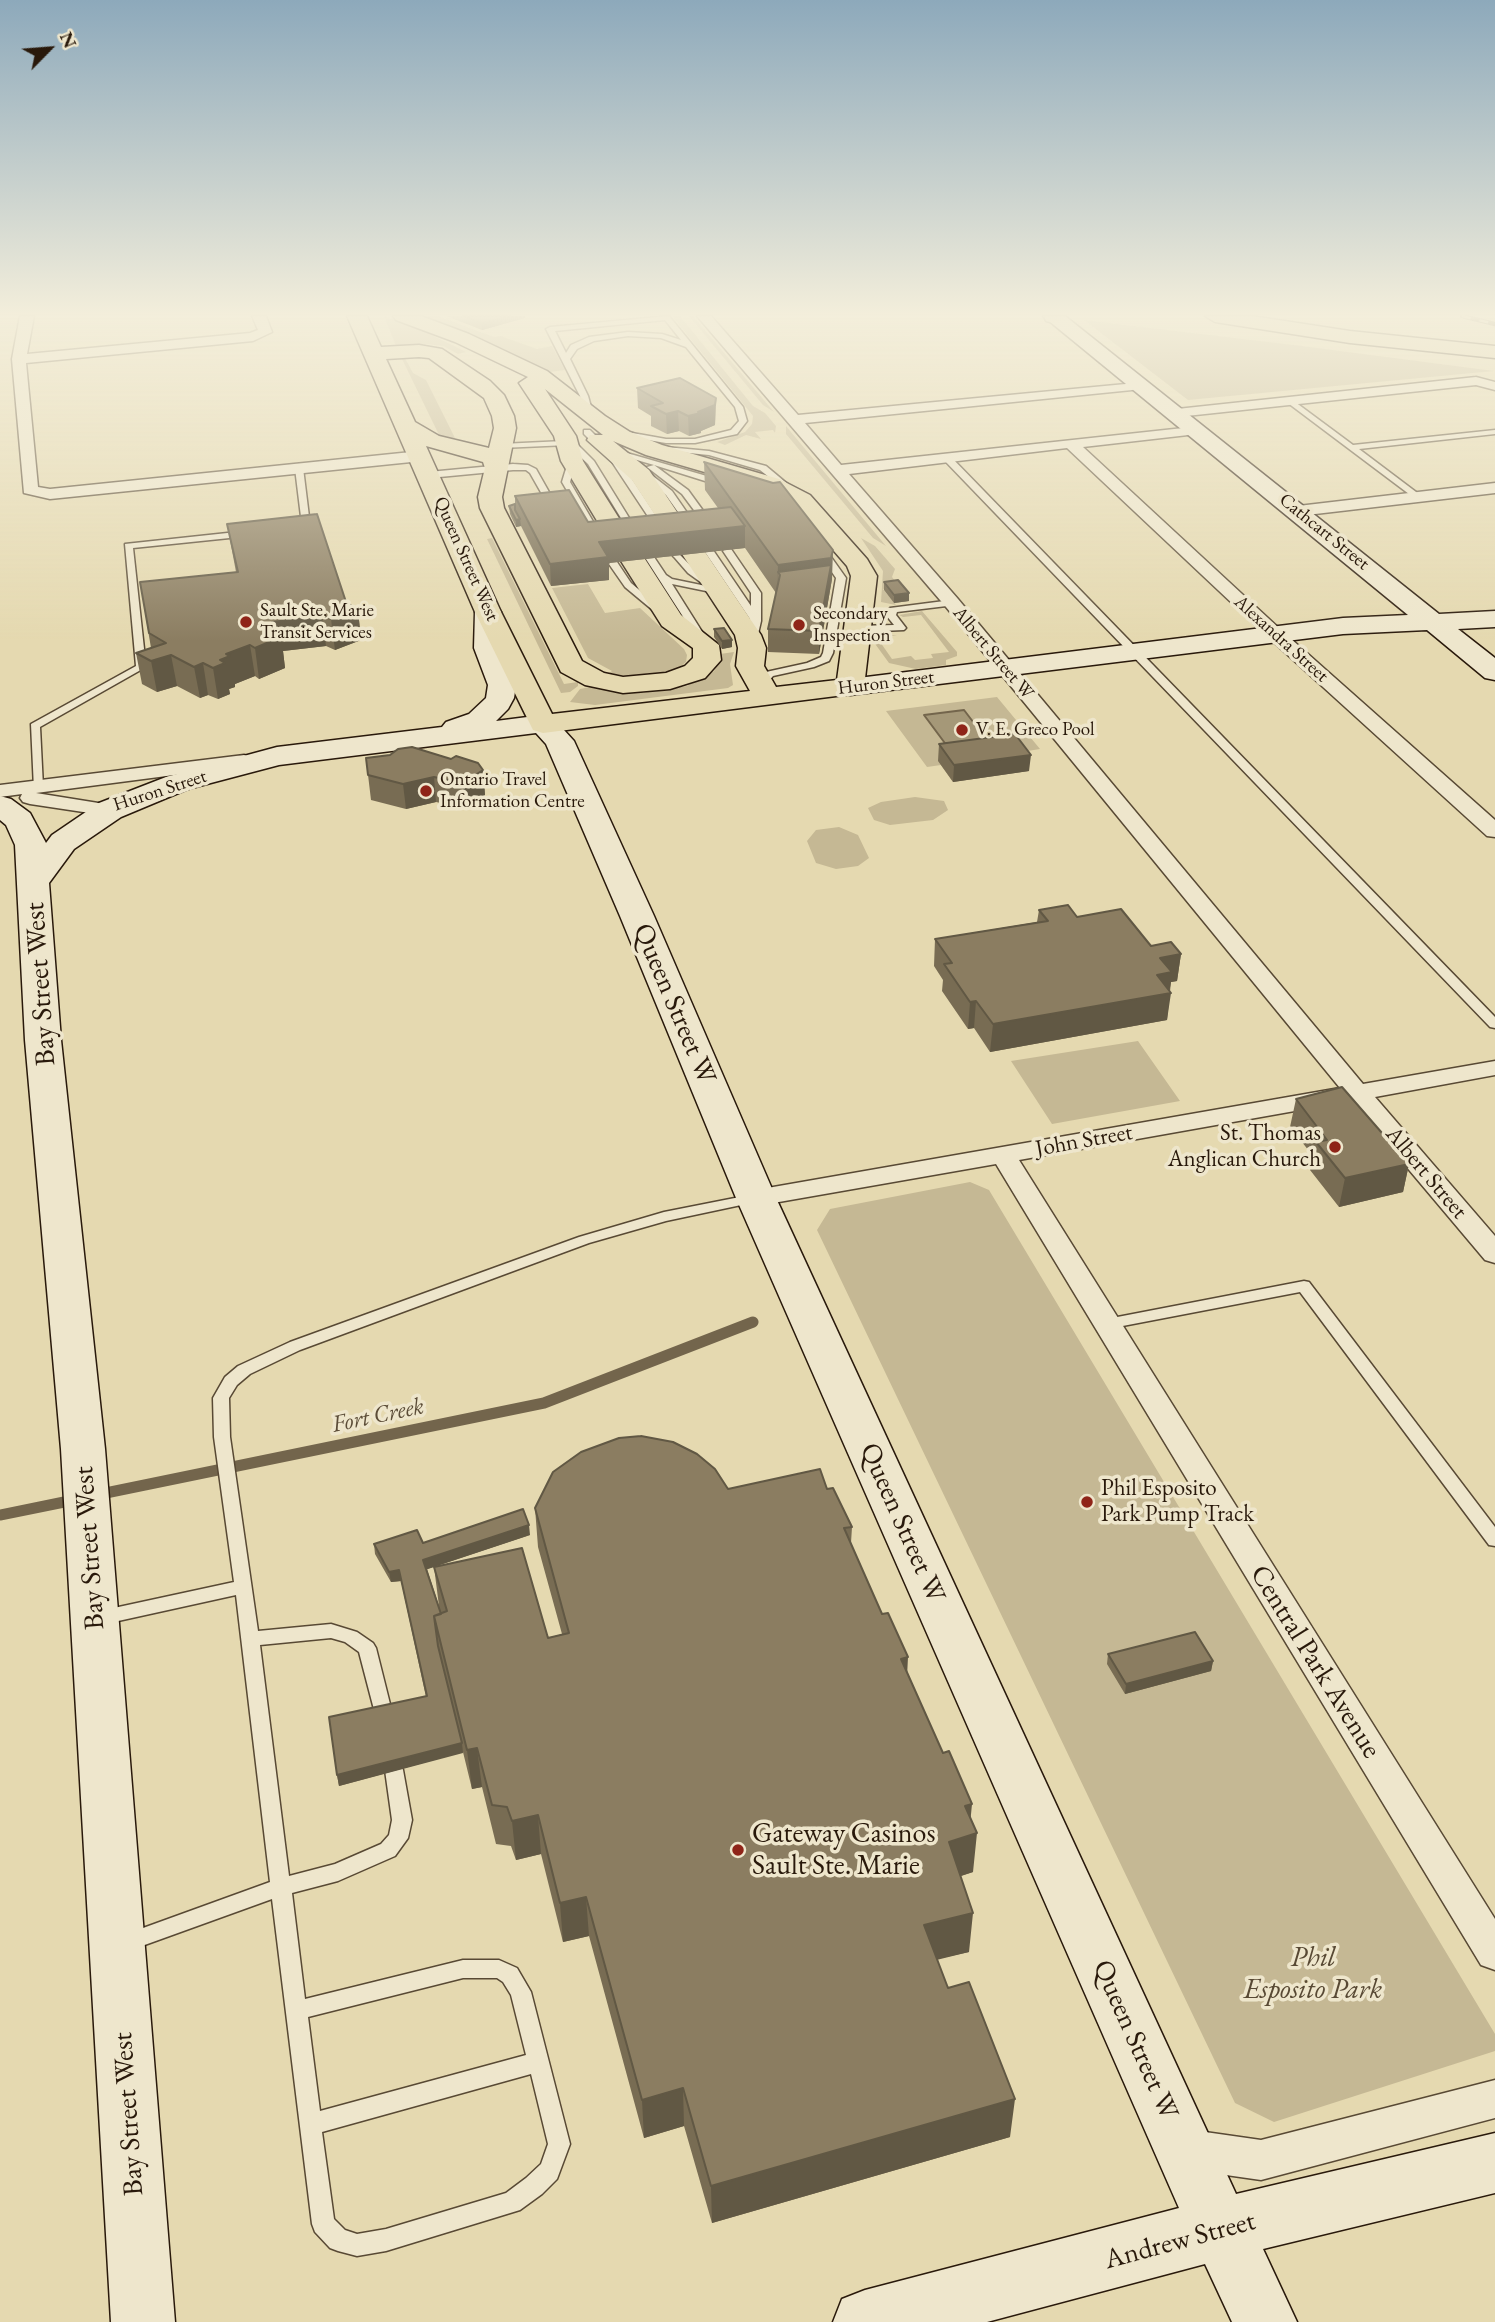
<!DOCTYPE html>
<html>
<head>
<meta charset="utf-8">
<style>
	body { margin:0 }
	#map { position:relative; width:1495px; height:2322px; overflow:hidden; background:#e5d9b0; font-family:"EB Garamond",serif }
	canvas { display:block }
	.north { position:absolute; left:14px; top:14px; width:70px; height:70px; -webkit-text-stroke:5px #eee6cc; paint-order:stroke; rotate:65deg; font-size:19px; font-weight:700; line-height:28px; text-align:center; color:#29190b }
	.north::after { content:''; display:block; margin:auto; width:24px; height:32px; background:#29190b; clip-path:polygon(50% 0,100% 100%,50% 72%,0 100%) }
</style>
</head>
<body>
<div id="map">
<canvas width="1495" height="2322"></canvas>
<div class="north">N</div>
</div>
<script>
const ctx = document.querySelector('canvas').getContext('2d');
ctx.lineJoin = 'round';
function fillPath(path, color) {
  ctx.fillStyle = color;
  ctx.fill(path, 'evenodd');
}
function poly(rows) {
  const path = new Path2D();
  for (const r of rows) {
    path.moveTo(r[0], r[1]);
    for (let i = 2; i < r.length; i += 2) path.lineTo(r[i], r[i + 1]);
  }
  return path;
}
function strokePath(path, color, width, dash) {
  ctx.strokeStyle = color;
  ctx.lineWidth = width;
  ctx.lineCap = dash ? 'butt' : 'round';
  ctx.setLineDash(dash || []);
  ctx.stroke(path);
}
function write(font, color, halo, rows, align = 'center') {
  ctx.font = font + ' "EB Garamond",serif';
  ctx.lineWidth = 7;
  ctx.setLineDash([]);
  ctx.textBaseline = 'middle';
  ctx.strokeStyle = halo;
  ctx.fillStyle = color;
  for (const [text, x, y, turn = 0] of rows) {
    ctx.save();
    ctx.translate(x, y);
    ctx.rotate((+turn || 0) * Math.PI / 180);
    ctx.textAlign = isNaN(turn) ? turn : align;
    if (halo) ctx.strokeText(text, 0, 0);
    ctx.fillText(text, 0, 0);
    ctx.restore();
  }
}
const green = poly([
	[384,316,430,334,466,352,458,354,443,346,426,344,396,346],
	[420,316,438,316,494,337,501,336,537,349,552,346,565,370,550,372,468,332],
	[672,316,680,316,753,406,765,413,776,426,775,433,773,430,755,432,761,439,746,435,725,445,717,442,745,432,752,424,753,416],
	[689,316,693,316,774,412,763,405],
	[1084,320,1302,346,1494,371,1188,400],
	[401,357,405,358,413,373,426,380,455,438,441,439],
	[786,426,886,546,873,538,786,434],
	[492,538,564,684,578,682,578,686,570,692,561,693,487,539],
	[861,538,875,546,895,569,892,577,899,586,883,589,896,605,881,602,883,571],
	[588,584,605,613,640,608,684,649,687,655,686,662,675,671,665,674,631,677,609,673,612,671,588,658,552,588],
	[922,611,957,652,957,656,946,660,946,665,916,669,889,663,873,641,877,636,897,635,878,639,892,659,911,656,915,660,933,658,931,654,949,652,921,615,903,617,899,615],
	[734,652,730,664,733,685,728,688,595,705,570,702,580,689,590,687,614,692,642,693,687,686,714,671,721,659,720,654],
	[997,697,1040,749,1015,753,953,782,941,765,927,767,886,711],
	[915,797,944,801,948,810,933,820,890,825,874,820,868,808,881,802],
	[839,827,858,835,869,858,858,866,836,869,816,863,807,841,816,830],
	[1138,1041,1180,1101,1052,1124,1011,1061],
	[970,1182,989,1190,1495,2034,1495,2051,1274,2122,1235,2103,817,1230,830,1209]
]);
const water = poly([
	[964,710,993,748,953,754,924,715,964,710]
]);
const stream = poly([
	[96,1495,544,1403,753,1322],
	[0,1515,74,1500]
]);
const lane = poly([
	[669,316,743,407,747,421,737,434,695,443,666,443,624,436,624,432,627,432,666,439,695,439,731,430,739,421,735,407,686,347,661,338,628,336,594,341,577,349,570,359,588,396,593,414,586,416,580,396,546,329,550,327,669,316],
	[665,320,681,340,662,334,628,332,589,337,571,345,566,353,555,331,665,320],
	[1291,399,1353,445,1495,430,1495,434,1359,449,1420,495,1421,497,1417,500,1288,403,1288,399,1291,399],
	[584,430,590,430,618,458,666,531,665,533,659,533,612,462,584,434,584,430],
	[565,438,571,438,594,461,639,534,638,536,632,536,588,464,568,445,501,448,497,446,501,444,564,441,565,438],
	[666,447,709,451,766,466,796,491,789,493,760,470,709,455,669,451,665,449,666,447],
	[613,449,724,481,725,483,721,486,654,465,688,490,712,523,711,525,705,525,682,494,647,467,654,465,613,453,613,449],
	[944,456,950,456,1495,1017,1495,1028,1490,1027,944,460,944,456],
	[569,459,576,461,570,482,602,537,601,539,595,539,562,482,569,459],
	[513,464,528,465,536,469,558,508,557,510,551,510,530,473,526,470,513,470,429,478,425,475,429,472,513,464],
	[299,465,303,468,311,533,307,536,303,533,295,468,299,465],
	[643,473,649,473,672,491,697,527,696,529,690,529,666,495,643,477,643,473],
	[246,531,249,532,249,536,133,548,146,667,40,727,43,787,42,789,34,789,31,724,136,666,125,544,246,531],
	[821,546,824,547,846,578,833,653,829,661,814,667,773,676,764,687,756,687,755,685,766,672,807,663,821,657,823,653,836,578,816,549,821,546],
	[710,549,713,550,751,606,751,593,723,551,725,549,731,549,761,593,761,621,755,647,747,645,750,619,705,552,710,549],
	[678,553,694,569,714,583,716,585,713,587,725,595,720,598,706,591,672,584,706,638,704,640,698,640,646,559,654,557,666,575,672,579,706,586,688,573,675,558,673,556,678,553],
	[611,562,617,562,631,583,661,608,661,612,655,612,625,587,609,564,611,562],
	[952,600,955,601,955,605,897,612,896,615,906,628,904,630,857,632,852,629,857,626,894,625,886,615,890,608,952,600],
	[755,1194,762,1198,760,1201,666,1221,589,1243,300,1350,250,1374,237,1385,229,1398,230,1437,258,1631,331,1624,357,1632,373,1643,376,1648,393,1716,391,1721,384,1724,377,1721,359,1652,345,1642,331,1638,260,1645,289,1876,335,1864,381,1844,389,1835,392,1820,385,1770,387,1764,394,1762,401,1764,403,1770,412,1820,408,1838,395,1856,338,1881,292,1893,305,1999,463,1960,499,1960,517,1968,531,1992,570,2144,557,2179,542,2194,520,2210,386,2251,357,2256,338,2251,330,2248,315,2232,312,2224,272,1899,128,1951,121,1948,118,1942,121,1936,270,1882,236,1595,100,1625,94,1623,91,1618,94,1613,100,1611,234,1582,214,1437,213,1398,225,1377,238,1366,290,1342,579,1237,664,1212,755,1194],
	[463,1978,497,1978,503,1982,511,1995,526,2055,320,2111,308,2017,463,1978],
	[531,2074,548,2144,541,2164,526,2178,506,2193,386,2229,357,2234,345,2230,334,2219,322,2132,531,2074],
	[1304,1281,1309,1282,1495,1527,1495,1546,1489,1545,1300,1292,1107,1329,1102,1328,1099,1324,1102,1320,1107,1319,1304,1281]
]);
const street = poly([
	[20,316,34,316,27,354,250,333,258,330,252,316,266,316,272,332,253,341,26,363,38,487,50,489,421,451,429,456,421,461,50,499,24,493,12,359,20,316],
	[697,316,711,316,798,415,1147,382,1149,385,1142,389,805,423,841,465,1202,426,1205,429,1197,434,1083,447,1281,630,1495,820,1495,837,1487,836,1269,638,1067,448,849,474,958,599,1363,1084,1495,1061,1495,1075,1375,1097,1495,1236,1495,1263,1485,1260,1351,1101,1019,1160,1495,1919,1495,1970,1481,1965,996,1164,756,1206,747,1204,743,1198,747,1192,756,1190,1340,1088,946,607,697,316],
	[1476,377,1495,382,1495,390,1476,385,1177,417,1170,413,1177,409,1476,377],
	[1495,483,1495,493,1298,516,1290,511,1298,506,1495,483],
	[244,755,251,757,254,761,251,765,36,793,117,806,120,810,117,814,110,816,30,804,23,802,20,798,22,794,0,797,0,785,244,755],
	[1495,2080,1495,2118,1261,2180,1184,2169,1169,2163,1163,2149,1169,2135,1184,2129,1261,2140,1495,2080]
]);
const secondary = poly([
	[1043,316,1065,316,1439,614,1495,611,1495,627,1458,629,1495,658,1495,680,1485,678,1427,630,1343,634,850,695,840,693,836,687,840,681,850,679,1343,618,1408,615,1043,316],
	[488,604,497,606,501,612,502,648,516,685,514,698,508,709,496,721,543,715,553,718,574,741,654,916,776,1198,1236,2194,1495,2133,1495,2193,1263,2249,1297,2322,1232,2322,1205,2264,987,2322,833,2322,842,2299,865,2290,1179,2208,736,1198,620,916,546,744,536,733,279,765,188,789,121,817,74,849,49,883,61,1040,105,1449,175,2322,111,2322,61,1449,25,1040,15,845,6,825,0,820,0,796,11,799,30,813,46,843,52,835,99,803,166,777,277,747,442,727,446,722,469,714,486,698,488,685,474,648,475,612,479,606,488,604]
]);
const highway = poly([
	[347,316,367,316,381,347,419,345,442,349,490,381,504,395,514,416,516,428,502,497,504,508,582,661,604,673,623,677,666,673,685,666,693,658,693,648,662,626,621,561,625,556,634,553,643,556,681,615,719,645,721,660,705,678,670,689,623,693,585,685,561,672,480,508,478,497,485,468,483,462,426,446,501,612,552,714,750,691,736,666,738,648,735,635,682,554,685,549,694,547,703,549,761,635,766,648,764,666,776,687,837,680,851,576,847,566,794,505,763,489,646,455,613,441,649,470,691,533,688,538,679,540,670,538,632,480,587,440,590,435,603,435,545,389,576,436,583,461,632,539,629,544,620,546,611,544,561,461,554,436,519,383,528,377,455,342,396,320,393,316,421,316,469,334,547,371,605,416,630,432,662,445,779,479,810,495,867,559,877,576,864,687,860,693,543,733,533,730,475,612,347,316],
	[419,357,429,358,484,398,492,416,494,428,489,448,439,436,415,422,386,359,419,357],
	[1044,316,1066,316,1063,320,1053,323,1046,321,1044,316],
	[1205,316,1252,316,1350,331,1495,346,1495,358,1350,343,1215,322,1205,316]
]);
const rail = poly([
	[1462,316,1495,324]
]);
const wall = poly([
	[446,316,525,316,525,318,482,330],
	[637,388,716,398,715,425,701,431,701,433,689,436,679,431,667,434,651,426,651,416,638,408],
	[704,462,832,579,819,654,768,652,768,629,776,593,745,548,609,563,609,580,551,586,521,526,516,527,510,514,509,506,515,504,515,496,588,522,718,508,705,490],
	[227,524,358,610,361,640,335,650,326,646,283,651,285,668,259,679,255,676,235,684,235,687,229,689,230,694,218,699,208,695,200,698,177,686,157,692,142,684,136,653,151,648,140,582,236,572],
	[884,582,909,593,909,601,894,603,884,590],
	[714,629,732,647,722,649,714,637],
	[939,744,1029,771,953,782,938,761],
	[390,755,483,770,485,795,465,808,436,802,406,809,371,800,366,758],
	[1039,910,1077,917,1151,946,1181,954,1177,981,1171,982,1167,1020,990,1052,974,1028,968,1029,942,991,943,980,934,966,935,939,1037,922],
	[1296,1099,1409,1164,1403,1192,1339,1207,1310,1170,1313,1156,1290,1127],
	[728,1489,827,1489,852,1527,851,1543,971,1818,973,1872,961,1876,969,1952,937,1959,948,1988,1010,2137,712,2223,684,2126,644,2138,589,1936,563,1942,541,1854,516,1860,511,1846,496,1844,482,1787,472,1789,463,1752,339,1786,337,1775,426,1697,401,1581,391,1582,375,1554,374,1544,423,1543,530,1535,427,1569,439,1606,434,1567,548,1638,562,1634,538,1547,535,1508],
	[1108,1654,1213,1661,1211,1671,1125,1694,1107,1664]
]);
const shadedWall = poly([
	[510,316,525,316,525,318,482,330,482,323],
	[716,398,715,425,701,431,701,433,689,436,688,416,698,412],
	[678,411,679,431,667,434,666,414],
	[520,519,521,526,516,527,516,520],
	[745,526,745,548,609,563,609,580,551,586,550,564,599,542],
	[833,550,832,579,819,654,819,631,778,572,777,594,778,565],
	[909,593,909,601,894,603,894,595],
	[358,610,361,640,335,650,331,619],
	[322,616,326,646,283,651,285,668,259,679,255,648,272,622],
	[732,640,732,647,722,649,722,641],
	[250,645,255,676,235,684,235,687,229,689,230,694,218,699,213,668,226,654],
	[171,655,177,686,157,692,151,661],
	[203,663,208,695,200,698,194,667],
	[1031,755,1029,771,953,782,954,765],
	[483,770,485,795,465,808,463,783],
	[434,777,436,802,406,809,403,784],
	[1181,954,1177,981,1171,982,1169,993,1171,993,1167,1020,990,1052,993,1024,1160,958],
	[976,1001,974,1028,968,1029,970,1002],
	[1409,1164,1403,1192,1339,1207,1345,1178],
	[529,1525,530,1535,425,1570,423,1560],
	[399,1570,401,1581,391,1582,389,1572],
	[908,1657,906,1696,901,1659],
	[1213,1661,1211,1671,1125,1694,1126,1684],
	[462,1743,463,1753,339,1786,337,1775],
	[477,1748,482,1787,472,1789,467,1750],
	[972,1804,969,1835,977,1833,973,1872,945,1881,949,1842,965,1806],
	[538,1815,541,1854,516,1860,512,1821],
	[586,1897,589,1936,563,1942,560,1903],
	[973,1913,969,1952,920,1964,924,1925],
	[683,2088,684,2126,644,2138,642,2100],
	[1015,2099,1010,2137,712,2223,711,2186]
]);
const building = poly([
	[463,316,510,316,482,323,463,316],
	[680,378,716,398,715,405,698,412,701,413,688,416,678,411,666,414,651,406,663,403,637,388,680,378],
	[704,462,773,483,780,482,833,550,831,558,778,565,704,462],
	[569,490,588,522,731,507,745,526,599,542,608,557,550,564,515,496,569,490],
	[515,504,515,510,520,519,516,520,509,506,515,504],
	[317,514,346,602,358,610,331,619,322,616,272,622,274,634,281,637,255,648,250,645,226,654,230,656,220,660,225,663,213,668,203,663,194,667,171,655,151,661,136,653,166,643,149,633,140,582,238,572,227,524,317,514],
	[831,565,819,631,768,629,780,575,778,572,831,565],
	[898,580,909,593,894,595,884,582,898,580],
	[724,628,732,640,722,641,714,629,724,628],
	[1015,734,1031,755,954,765,939,744,1015,734],
	[412,747,451,759,456,756,478,763,483,770,463,783,434,777,403,784,368,775,366,758,390,755,398,749,412,747],
	[1068,905,1077,917,1121,909,1151,946,1171,942,1181,954,1160,958,1172,972,1157,975,1171,993,993,1024,976,1001,970,1002,944,964,952,963,935,939,1048,921,1039,910,1068,905],
	[1342,1087,1409,1164,1345,1178,1316,1142,1327,1140,1296,1099,1342,1087],
	[641,1436,673,1442,697,1454,715,1469,728,1489,820,1469,827,1489,833,1488,852,1527,844,1528,882,1614,888,1613,908,1657,901,1659,943,1753,949,1751,972,1804,965,1806,977,1833,949,1842,973,1913,924,1925,948,1988,969,1982,1015,2099,711,2186,683,2088,642,2100,586,1897,560,1903,538,1815,512,1821,507,1807,492,1805,477,1748,467,1750,434,1616,447,1611,434,1567,522,1548,548,1638,569,1633,535,1508,553,1472,581,1452,619,1438,641,1436],
	[523,1509,529,1525,423,1560,441,1614,434,1616,438,1646,462,1743,337,1775,329,1717,427,1696,399,1570,389,1572,374,1544,417,1530,423,1543,523,1509],
	[1195,1632,1213,1661,1126,1684,1108,1654,1195,1632]
]);
const markers = [
	[246,622,7,"#8f2418"],
	[799,625,7,"#8f2418"],
	[962,730,7,"#8f2418"],
	[426,791,7,"#8f2418"],
	[1335,1147,7,"#8f2418"],
	[1087,1502,7,"#8f2418"],
	[738,1850,7,"#8f2418"]
];
const farStreetnames = [
	["Cathcart Street",1324,532,39],
	["Queen Street West",466,559,66],
	["Alexandra Street",1281,639,42],
	["Albert Street W",993,653,50],
	["Huron Street",886,683,-7],
	["Huron Street",160,791,-18]
];
const farPoinames = [
	["Sault Ste. Marie",260,611],
	["Transit Services",260,633],
	["Secondary",813,614],
	["Inspection",813,636],
	["V. E. Greco Pool",976,730],
	["Ontario Travel",440,780],
	["Information Centre",440,802]
];
const poiNames = [
	["St. Thomas",1321,1134],
	["Anglican Church",1321,1160],
	["Phil Esposito",1101,1489,"left"],
	["Park Pump Track",1101,1515,"left"]
];
const streetNames = [
	["John Street",1084,1141,-10],
	["Albert Street",1426,1173,50]
];
const waterNames = [
	["Fort Creek",378,1416,-12]
];
const nearStreetnames = [
	["Bay Street West",41,984,-94],
	["Queen Street W",674,1004,67],
	["Queen Street W",902,1523,66],
	["Bay Street West",90,1548,-94],
	["Central Park Avenue",1315,1662,58],
	["Queen Street W",1135,2040,66],
	["Bay Street West",129,2114,-94],
	["Andrew Street",1180,2241,-15]
];
const nearPoinames = [
	["Gateway Casinos",752,1834],
	["Sault Ste. Marie",752,1866]
];
const nearParknames = [
	["Phil",1313,1958],
	["Esposito Park",1313,1990]
];
fillPath(green, '#c5b894');
fillPath(water, '#a59878');
strokePath(water, '#73654c', 2);
strokePath(stream, '#73654c', 11);
strokePath(lane, '#584934', 3);
strokePath(street, '#584934', 3);
strokePath(secondary, '#29190b', 3);
strokePath(highway, '#29190b', 3);
fillPath(lane, '#eee6cc');
fillPath(street, '#eee6cc');
fillPath(secondary, '#eee6cc');
fillPath(highway, '#e5d9b0');
strokePath(rail, '#29190b', 4.5);
strokePath(rail, '#eee6cc', 2.5, [9]);
fillPath(wall, '#786c53');
fillPath(shadedWall, '#615844');
fillPath(building, '#8b7d61');
strokePath(building, '#615844', 2);
const sky = ctx.createLinearGradient(0, 0, 0, 641);
sky.addColorStop(0, '#8da9bb');
sky.addColorStop(0.49, '#f3eedb');
sky.addColorStop(1, '#f3eedb00');
ctx.fillStyle = sky;
ctx.fillRect(0, 0, 1495, 641);
for (const [x, y, r, color] of markers) {
  const dot = new Path2D();
  dot.arc(x, y, r, 0, 2 * Math.PI);
  ctx.fillStyle = color;
  ctx.fill(dot);
  strokePath(dot, '#eee6cc', 2.5);
}
write('19px', '#29190b', '#eee6cc', farStreetnames);
write('19px', '#29190b', '#eee6cc', farPoinames, 'left');
write('23px', '#29190b', '#eee6cc', poiNames, 'right');
write('23px', '#29190b', '#eee6cc', streetNames);
write('italic 24px', '#5b4c37', '#eee6cc', waterNames);
write('28px', '#29190b', '#eee6cc', nearStreetnames);
write('28px', '#29190b', '#eee6cc', nearPoinames, 'left');
write('italic 28px', '#584934', '#eee6cc', nearParknames);
</script>
</body>
</html>
